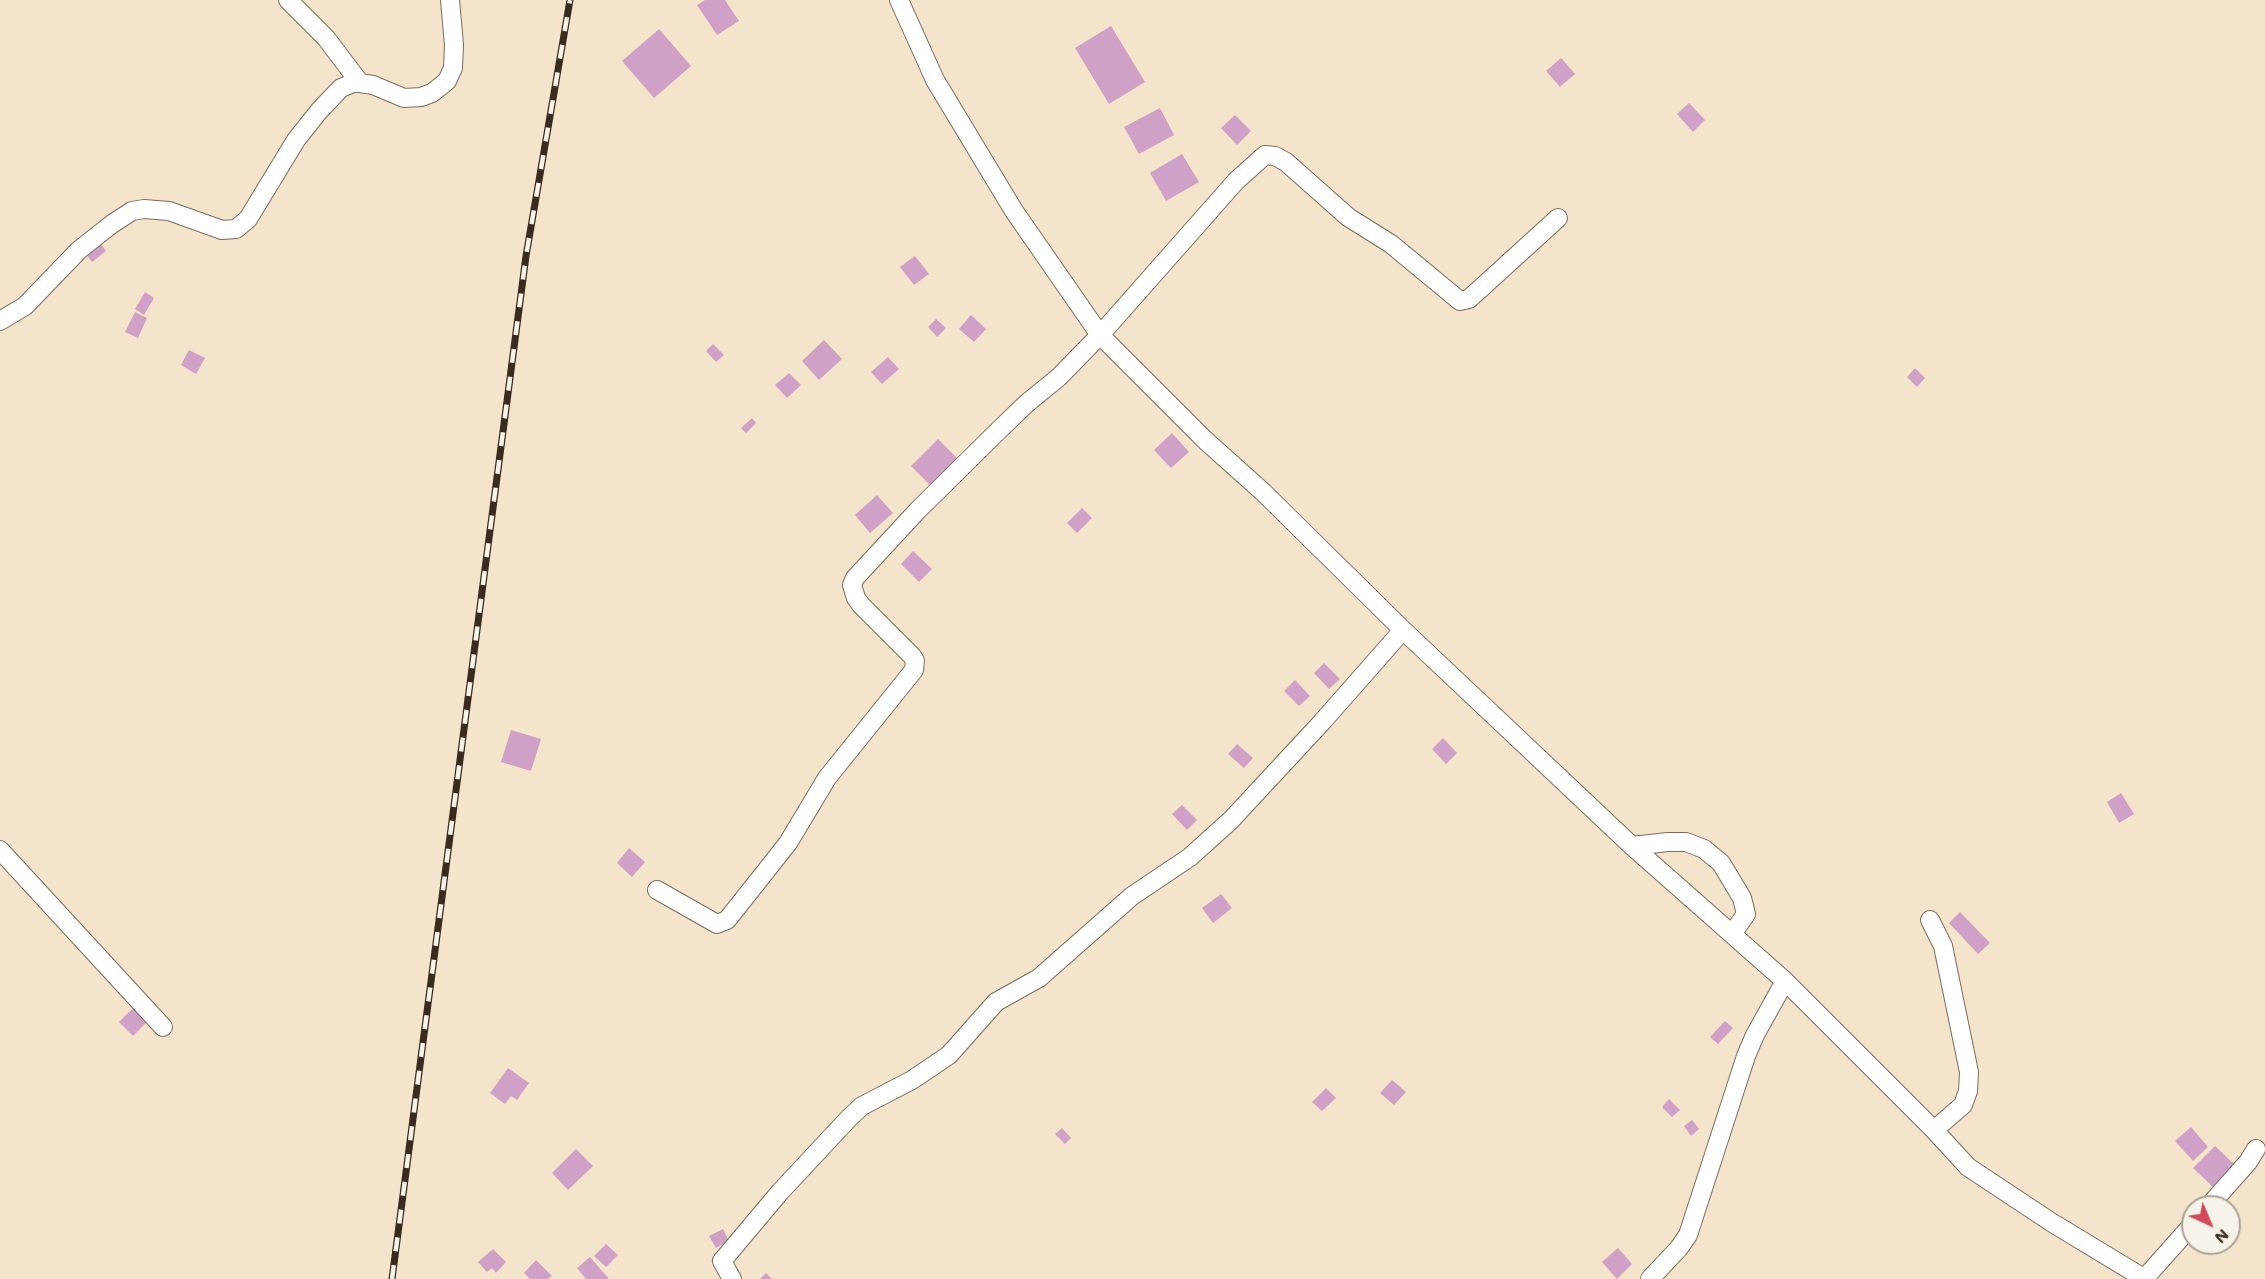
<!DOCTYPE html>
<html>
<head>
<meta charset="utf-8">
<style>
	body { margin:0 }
	#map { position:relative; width:2265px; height:1279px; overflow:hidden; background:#f3e4cb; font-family:Mali,sans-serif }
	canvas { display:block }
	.north { position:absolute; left:2181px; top:1195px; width:60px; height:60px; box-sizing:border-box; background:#f7f3e8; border:2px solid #aca397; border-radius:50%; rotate:136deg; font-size:16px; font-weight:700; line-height:24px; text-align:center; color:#3b2a1e }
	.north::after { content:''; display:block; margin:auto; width:21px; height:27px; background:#d1495b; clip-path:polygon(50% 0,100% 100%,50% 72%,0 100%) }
</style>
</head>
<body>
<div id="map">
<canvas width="2265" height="1279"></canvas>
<div class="north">N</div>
</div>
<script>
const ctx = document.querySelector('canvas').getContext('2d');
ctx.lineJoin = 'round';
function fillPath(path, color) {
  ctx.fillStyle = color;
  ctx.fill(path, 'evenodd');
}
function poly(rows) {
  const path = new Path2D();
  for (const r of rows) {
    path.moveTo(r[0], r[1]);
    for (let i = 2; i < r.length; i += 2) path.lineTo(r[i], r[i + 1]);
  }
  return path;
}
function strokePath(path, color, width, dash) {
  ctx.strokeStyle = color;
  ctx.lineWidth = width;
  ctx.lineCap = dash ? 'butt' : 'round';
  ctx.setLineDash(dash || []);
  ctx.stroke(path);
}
const building = poly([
	[705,0,725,0,739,21,717,35,697,5],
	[1111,26,1145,82,1109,104,1075,48],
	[659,29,691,66,654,98,622,61],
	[1561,58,1575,74,1560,87,1546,71],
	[1689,103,1705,120,1693,132,1677,114],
	[1160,108,1174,135,1139,154,1124,127],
	[1235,115,1251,131,1237,145,1221,128],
	[1182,154,1199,182,1166,201,1150,173],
	[98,240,106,251,92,262,83,250],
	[915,256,929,274,914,285,900,267],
	[145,292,154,298,144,315,135,309],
	[135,312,147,318,138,338,125,332],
	[971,315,986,329,974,342,959,329],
	[936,319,946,328,937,337,928,327],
	[824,340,842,359,819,380,802,361],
	[713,344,724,355,716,362,706,351],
	[189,350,205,358,196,374,181,365],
	[888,357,899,369,882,384,871,372],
	[1915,368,1925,378,1917,387,1907,377],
	[789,373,801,385,787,398,775,385],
	[752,418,756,423,746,433,741,428],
	[1172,433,1189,452,1171,468,1154,450],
	[938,439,961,462,934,489,911,466],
	[877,495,893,513,870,533,855,515],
	[1082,508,1092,518,1077,533,1067,523],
	[913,551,932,569,919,582,901,564],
	[1324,663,1340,679,1329,689,1314,673],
	[1295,680,1310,696,1299,706,1284,691],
	[511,730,541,739,531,771,501,762],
	[1443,738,1457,753,1446,764,1432,749],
	[1237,744,1253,758,1244,768,1228,754],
	[2121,793,2134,814,2119,823,2107,802],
	[1182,805,1197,820,1187,830,1172,814],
	[629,848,645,862,632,877,617,863],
	[1221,894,1232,908,1213,923,1202,908],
	[1960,912,1990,943,1978,954,1949,923],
	[133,1008,147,1022,133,1036,119,1022],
	[1725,1021,1733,1028,1718,1044,1710,1037],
	[508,1068,529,1083,517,1100,511,1096,505,1104,490,1093],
	[1392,1080,1406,1092,1394,1105,1380,1093],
	[1326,1088,1336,1098,1322,1111,1312,1102],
	[1669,1099,1680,1110,1672,1117,1662,1107],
	[1692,1120,1699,1129,1691,1136,1684,1126],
	[2191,1127,2208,1147,2193,1161,2175,1141],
	[1062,1128,1071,1138,1065,1144,1055,1134],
	[2215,1146,2236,1166,2214,1188,2193,1168],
	[576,1149,593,1166,568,1190,552,1173],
	[723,1229,729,1241,716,1248,709,1236],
	[606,1244,618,1255,606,1267,594,1256],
	[1618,1248,1632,1264,1617,1279,1602,1262],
	[493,1249,506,1262,496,1273,492,1268,487,1272,478,1262],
	[590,1257,609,1279,586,1279,577,1268],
	[536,1260,552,1276,548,1279,530,1279,524,1273],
	[766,1273,772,1279,760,1279]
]);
const street = poly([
	[288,0,326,38,360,83],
	[899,0,935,80,1014,211,1100,335,1205,440,1263,492,1403,630,1632,846,1785,981,1934,1130,1968,1167,2051,1222,2145,1279],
	[0,321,25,306,79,250,112,224,132,211,144,209,169,211,222,230,236,229,248,219,296,140,319,111,341,88,353,83,360,83,373,85,404,98,421,97,432,93,447,81,453,68,454,45,450,0],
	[1632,846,1668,842,1686,842,1704,849,1721,863,1742,898,1746,914,1732,934],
	[0,850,163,1027],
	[657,890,717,924,727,920,735,910,788,843,827,778,914,670,915,661,912,656,861,605,856,598,852,585,855,578,918,510,995,434,1026,404,1059,377,1100,335,1236,181,1265,155,1275,156,1286,162,1348,217,1391,244,1460,301,1469,299,1558,218],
	[1930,920,1943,946,1969,1072,1968,1091,1963,1105,1934,1130],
	[2208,1207,2248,1162,2256,1149],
	[732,1279,722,1261,780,1192,850,1117,862,1106,912,1080,949,1055,996,1002,1039,978,1132,896,1190,857,1231,820,1322,722,1403,630],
	[1650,1279,1679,1248,1688,1235,1746,1056,1755,1035,1785,981],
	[2144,1279,2193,1224]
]);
const rail = poly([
	[392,1279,526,256,570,0]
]);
fillPath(building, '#d0a1c6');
strokePath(street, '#7b6b5b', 20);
strokePath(street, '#fff', 18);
strokePath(rail, '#3b2a1e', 7);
strokePath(rail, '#f7f3e8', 4.5, [14]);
</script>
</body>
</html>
